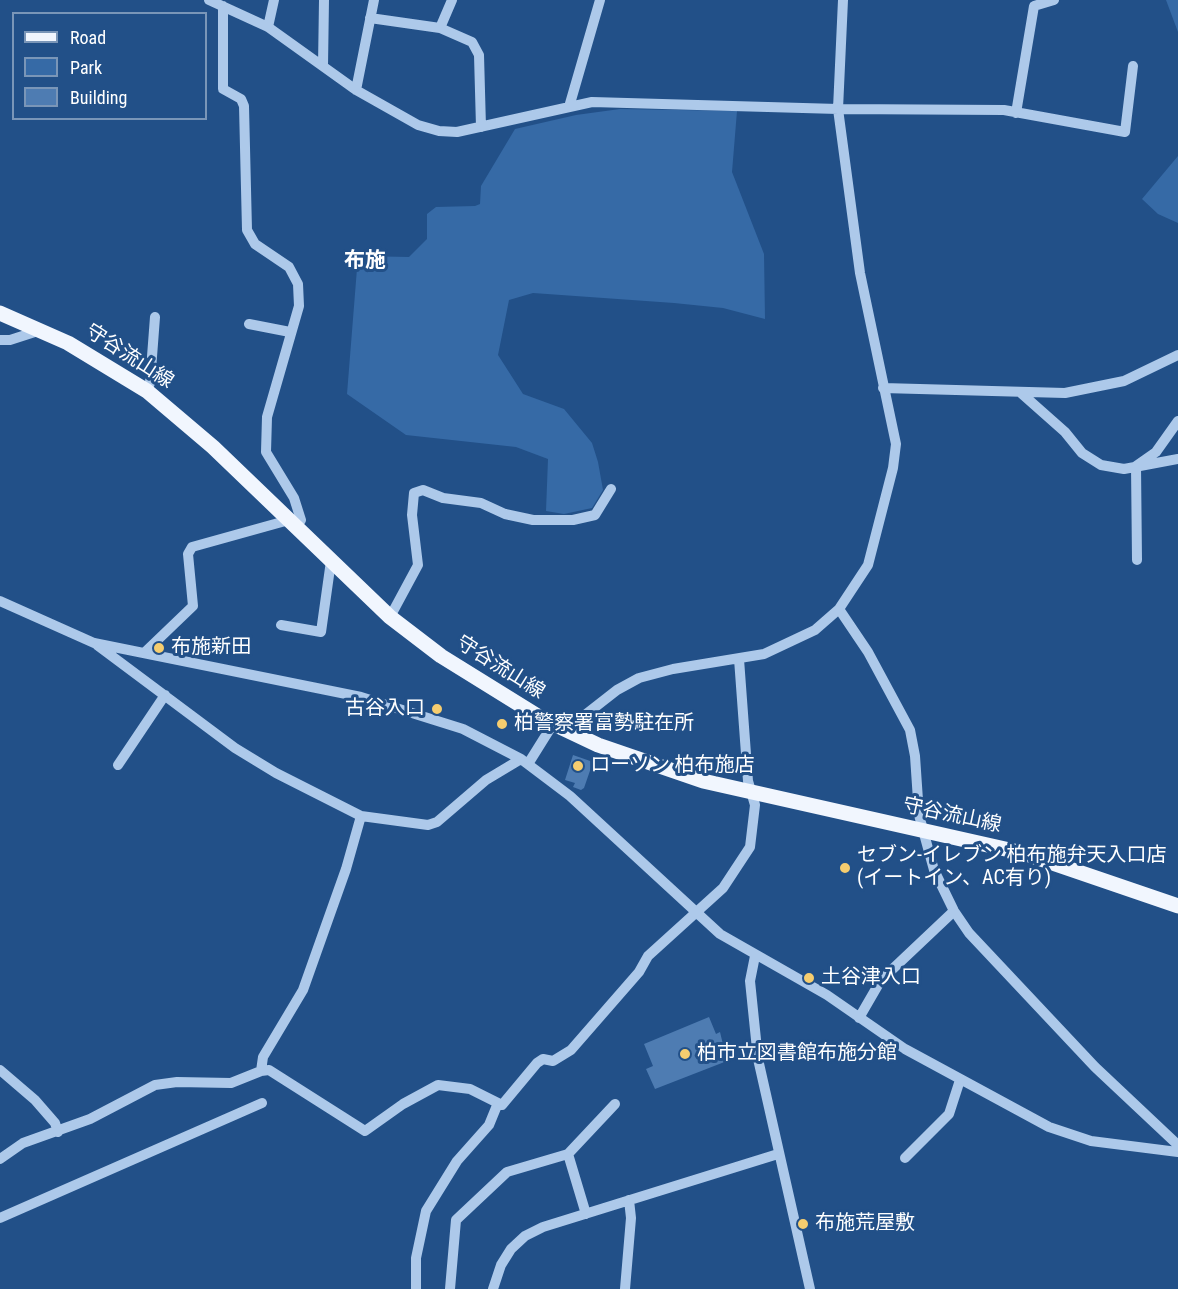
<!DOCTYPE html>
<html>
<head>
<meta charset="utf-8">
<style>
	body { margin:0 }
	#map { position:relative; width:1178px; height:1289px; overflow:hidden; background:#225088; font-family:"Roboto Condensed",sans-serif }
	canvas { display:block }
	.legend { position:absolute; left:12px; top:12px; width:195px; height:108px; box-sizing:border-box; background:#225088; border:2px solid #7a96b8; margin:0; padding:8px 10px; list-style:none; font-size:18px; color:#fff }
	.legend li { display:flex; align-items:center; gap:12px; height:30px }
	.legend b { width:30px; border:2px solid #7a96b8 }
</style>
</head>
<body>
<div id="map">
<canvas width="1178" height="1289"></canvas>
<ul class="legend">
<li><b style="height:8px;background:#f1f6fe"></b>Road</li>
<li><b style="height:16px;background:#366aa6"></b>Park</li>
<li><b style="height:16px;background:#4e7cb2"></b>Building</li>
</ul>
</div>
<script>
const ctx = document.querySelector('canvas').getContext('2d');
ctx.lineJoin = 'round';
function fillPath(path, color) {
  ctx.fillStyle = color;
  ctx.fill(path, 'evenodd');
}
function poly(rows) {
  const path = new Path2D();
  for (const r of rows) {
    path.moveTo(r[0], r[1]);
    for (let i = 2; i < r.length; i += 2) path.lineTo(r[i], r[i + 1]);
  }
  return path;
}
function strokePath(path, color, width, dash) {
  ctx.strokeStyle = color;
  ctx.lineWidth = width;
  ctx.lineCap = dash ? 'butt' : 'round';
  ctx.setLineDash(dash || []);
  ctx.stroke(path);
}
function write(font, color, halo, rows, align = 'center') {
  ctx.font = font + ' "Roboto Condensed","Noto Sans JP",sans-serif';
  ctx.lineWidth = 6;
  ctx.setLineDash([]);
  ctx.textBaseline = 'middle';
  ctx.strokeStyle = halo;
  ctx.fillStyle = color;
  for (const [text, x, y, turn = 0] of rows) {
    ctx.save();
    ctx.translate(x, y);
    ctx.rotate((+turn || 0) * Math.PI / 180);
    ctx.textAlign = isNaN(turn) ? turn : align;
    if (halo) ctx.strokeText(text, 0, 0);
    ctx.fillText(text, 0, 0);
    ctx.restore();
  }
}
const green = poly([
	[1166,0,1178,0,1178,32],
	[620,109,737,111,732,172,764,254,765,319,723,308,674,303,533,293,509,300,498,355,523,394,564,409,592,443,598,462,603,490,592,508,564,514,546,511,548,459,516,447,406,435,347,394,358,256,409,257,427,239,427,214,436,207,475,206,480,204,481,186,515,129,576,115],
	[1178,156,1178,223,1158,214,1142,199]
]);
const building = poly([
	[573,755,593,762,584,788,581,790,573,787,575,783,565,780],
	[709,1017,716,1034,720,1032,727,1061,655,1089,646,1069,653,1066,644,1044]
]);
const minor = poly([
	[209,0,268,27,356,90,418,125,439,131,457,132,592,102,838,109,843,0],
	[223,6,223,89,241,99,244,106,247,230,255,244,289,267,298,284,299,306,267,417,266,452,294,498,301,520,296,527],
	[370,18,440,28,472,42,479,55,481,127],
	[268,27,274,0],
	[440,28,452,0],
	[323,66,324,0],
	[356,90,374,0],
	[569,107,600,0],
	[1016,113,1034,6,1054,0],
	[249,324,290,332],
	[0,340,10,340,41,330],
	[883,388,1065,393,1124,381,1178,355],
	[147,391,150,383,155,317],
	[1021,393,1065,432,1082,453,1101,465,1124,469,1178,459],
	[1137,560,1136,466,1156,452,1178,421],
	[0,601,94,643,361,697,463,729,521,759,570,796,720,934,827,995,905,1049,1049,1127,1091,1141,1178,1152],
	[839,609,868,652,910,730,915,756,919,815,926,841,934,870,954,911,969,933,1095,1067,1178,1145],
	[390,617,418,565,412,515,414,493,423,490,443,498,481,503,505,514,533,520,573,520,595,515,611,489],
	[281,625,321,632,331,561],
	[97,645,235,748,276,773,361,816,428,825,437,822,486,780,521,759],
	[144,653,193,606,188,554,192,547,289,520],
	[573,734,585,715,617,690,639,678,673,669,764,654,815,630,839,609,868,565,893,468,896,444,860,273,838,109,1004,110,1125,132,1133,66],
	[528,764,553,724],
	[118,765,165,695],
	[755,956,750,981,758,1059,810,1289],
	[859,1018,881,980,954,911],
	[0,1070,35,1100,55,1123,58,1132],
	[261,1071,269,1070,365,1131,403,1104,438,1085,470,1089,502,1105,537,1063,543,1059,553,1061,571,1050,639,972,648,956,723,888,750,847,755,805,748,781,739,659],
	[568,1154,615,1104],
	[905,1158,949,1114,960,1080],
	[0,1159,23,1143,90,1119,155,1085,177,1082,231,1083,261,1071,263,1057,303,990,346,869,361,816],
	[0,1218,262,1103],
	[416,1289,416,1258,426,1211,457,1161,489,1125,498,1103],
	[450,1289,456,1220,507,1172,568,1154,586,1214],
	[493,1289,501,1265,511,1249,525,1236,543,1227,778,1154],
	[625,1289,631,1218,629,1200]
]);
const major = poly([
	[0,313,68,343,147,391,213,447,390,617,441,656,541,718,598,745,703,781,1023,853,1178,906]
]);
const markers = [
	[159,648,6,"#f6cd6f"],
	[437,709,6,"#f6cd6f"],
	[502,724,6,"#f6cd6f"],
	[578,766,6,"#f6cd6f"],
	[845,868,6,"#f6cd6f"],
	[809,978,6,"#f6cd6f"],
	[685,1054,6,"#f6cd6f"],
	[803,1224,6,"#f6cd6f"]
];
const streetNames = [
	["守谷流山線",129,357,33],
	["守谷流山線",500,668,32],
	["守谷流山線",952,816,12]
];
const poiNames = [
	["布施新田",171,648],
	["古谷入口",425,709,"right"],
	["柏警察署富勢駐在所",514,724],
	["ローソン 柏布施店",590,766],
	["セブン-イレブン 柏布施弁天入口店",857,856],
	["(イートイン、AC有り)",857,879],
	["土谷津入口",821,978],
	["柏市立図書館布施分館",697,1054],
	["布施荒屋敷",815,1224]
];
const neighbourhoodNames = [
	["布施",365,262]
];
fillPath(green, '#366aa6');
fillPath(building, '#4e7cb2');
strokePath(minor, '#adc9ea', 10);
strokePath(major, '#f1f6fe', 15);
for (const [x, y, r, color] of markers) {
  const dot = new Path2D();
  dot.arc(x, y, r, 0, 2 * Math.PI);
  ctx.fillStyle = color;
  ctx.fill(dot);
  strokePath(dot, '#225088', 2);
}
write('20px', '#fff', '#225088', streetNames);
write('20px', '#fff', '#225088', poiNames, 'left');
write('bold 21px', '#fff', '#225088', neighbourhoodNames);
</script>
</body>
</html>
